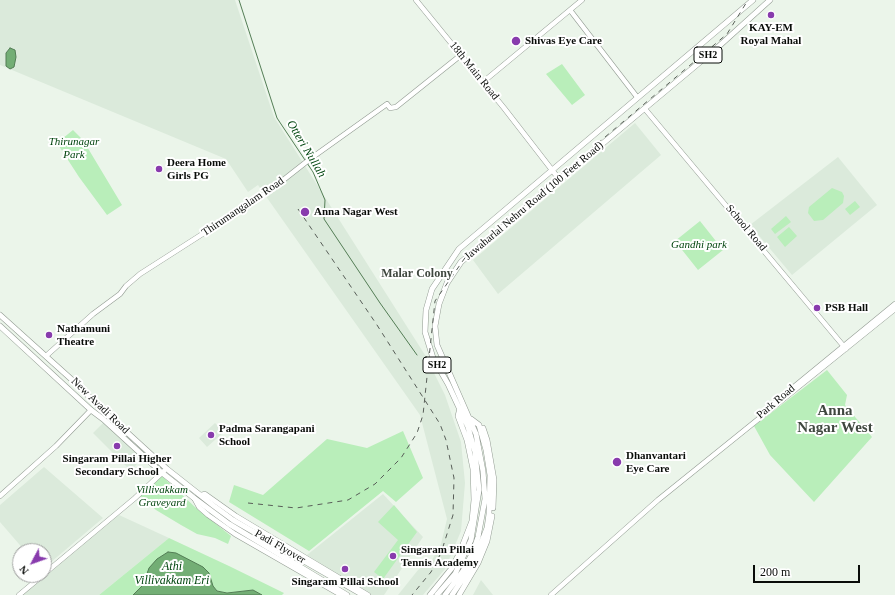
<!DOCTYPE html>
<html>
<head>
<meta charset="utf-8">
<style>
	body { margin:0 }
	#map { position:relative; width:895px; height:595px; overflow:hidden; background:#ebf5ea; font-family:"Times New Roman",serif }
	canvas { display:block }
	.north { position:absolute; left:12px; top:543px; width:40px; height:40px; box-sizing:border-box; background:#fff; border:1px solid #9d9e9d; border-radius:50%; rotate:229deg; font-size:11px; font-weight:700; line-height:16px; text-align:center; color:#090c09 }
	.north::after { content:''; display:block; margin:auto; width:14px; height:18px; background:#883bad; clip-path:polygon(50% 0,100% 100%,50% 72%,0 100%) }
	.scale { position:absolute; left:753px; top:565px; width:107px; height:18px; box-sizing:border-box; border:2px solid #090c09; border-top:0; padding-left:5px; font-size:12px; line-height:14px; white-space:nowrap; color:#090c09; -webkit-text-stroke:3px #fff; paint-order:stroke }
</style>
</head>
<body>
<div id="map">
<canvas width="895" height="595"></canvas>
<div class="north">N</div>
<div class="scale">200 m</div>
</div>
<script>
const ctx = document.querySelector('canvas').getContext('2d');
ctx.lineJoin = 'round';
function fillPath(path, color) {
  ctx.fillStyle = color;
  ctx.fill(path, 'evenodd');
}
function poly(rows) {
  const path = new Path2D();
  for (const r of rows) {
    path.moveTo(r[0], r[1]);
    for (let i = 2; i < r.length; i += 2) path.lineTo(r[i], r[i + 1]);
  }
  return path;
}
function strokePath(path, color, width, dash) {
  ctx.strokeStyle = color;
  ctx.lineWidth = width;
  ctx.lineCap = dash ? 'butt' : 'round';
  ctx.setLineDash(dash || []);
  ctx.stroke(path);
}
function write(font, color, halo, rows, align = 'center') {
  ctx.font = font + ' "Times New Roman",serif';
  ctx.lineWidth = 4;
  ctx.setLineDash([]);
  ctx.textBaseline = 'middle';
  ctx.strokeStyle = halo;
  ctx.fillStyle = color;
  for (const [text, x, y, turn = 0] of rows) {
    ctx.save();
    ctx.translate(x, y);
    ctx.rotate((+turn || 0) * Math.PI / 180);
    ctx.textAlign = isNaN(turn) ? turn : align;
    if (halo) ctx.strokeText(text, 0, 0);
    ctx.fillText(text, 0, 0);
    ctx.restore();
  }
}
const built = poly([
	[0,0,235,0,274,117,425,355,445,395,461,442,465,483,461,531,445,569,423,595,398,595,418,570,432,560,441,544,447,519,420,415,258,185,248,192,226,159,0,65],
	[635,123,661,155,498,294,473,260],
	[838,157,877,205,792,275,750,225],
	[104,422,142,458,131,471,93,433],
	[215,423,224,432,207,447,199,438],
	[44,467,103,518,44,568,44,551,25,551,0,522,0,505],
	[383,494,423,537,384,595,370,595,307,555],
	[119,515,169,538,99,595,23,595],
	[481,580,493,595,473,595]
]);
const green = poly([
	[562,64,585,95,572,105,546,74],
	[73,130,83,140,122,205,107,215,79,177,57,143],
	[832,188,842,192,844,196,843,203,823,220,814,221,808,213,809,207],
	[855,201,860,207,850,215,845,209],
	[786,216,791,222,775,234,771,229],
	[700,221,723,250,698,270,675,241],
	[789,227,797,236,785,247,777,237],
	[827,370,847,395,845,405,872,437,814,502,770,455,754,426],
	[403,431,423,478,396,502,383,491,309,551,229,502,234,485,263,495,327,439,367,448],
	[162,476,195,507,231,536,228,544,215,538,197,534,181,525,156,510,140,496],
	[394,505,417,532,383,579,374,572,398,540,378,522],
	[169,538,229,566,284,593,282,595,262,595,253,590,227,593,217,591,213,586,209,573,143,585,133,595,99,595]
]);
const water = poly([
	[10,48,15,50,16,57,14,67,10,69,6,66,6,53,10,48],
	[168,552,176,553,203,567,209,573,213,586,217,591,227,593,253,590,262,595,133,595,143,585,149,568,157,559,168,552]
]);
const stream = poly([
	[239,0,277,118,305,160],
	[307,163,313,172,325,200,324,219,380,303,417,355]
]);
const secondary = poly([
	[416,0,504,108,559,179],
	[570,10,637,97],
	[483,82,582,0],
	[645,109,846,349],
	[46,356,93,314,120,294,126,286,140,274,268,192,310,159,387,104,390,108,396,107,461,55],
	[767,409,895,304],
	[201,495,205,494,236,516,368,595],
	[0,496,56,446,91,410],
	[194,498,199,507,208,515,235,534,341,595],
	[44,574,135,498,164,471],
	[19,595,43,575],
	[551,595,658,500,895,309]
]);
const primary = poly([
	[0,315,80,387,96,404,167,469,214,506,233,520,363,595],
	[0,326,91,410,103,419,161,472,194,498,229,524,347,595],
	[483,428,487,440,494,480,493,508],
	[430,595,452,568,460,552,472,521,474,500,473,469,467,440,458,416,460,408],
	[437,595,455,574,471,540,479,490,475,452,468,427,448,384,433,358,425,332,426,310,432,289,459,249,753,0],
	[445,595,463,571,472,554,478,537,485,499,483,471,476,434,437,345,435,326,439,304,447,283,461,262,718,47,770,0],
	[452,595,473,564,487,528,489,514,490,475,486,450,479,425,471,419],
	[459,595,478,563,487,541,492,516]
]);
const rail = poly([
	[298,209,377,325,440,424,446,440,454,478,453,515,441,553,431,572,412,595],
	[248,503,296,508,348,500,375,484,401,458,417,433,423,415,435,301,469,252,727,34,748,0]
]);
const markers = [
	[771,15,4,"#883bad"],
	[516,41,5,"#883bad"],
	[159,169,4,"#883bad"],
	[305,212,5,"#883bad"],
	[817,308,4,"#883bad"],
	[49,335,4,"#883bad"],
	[211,435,4,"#883bad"],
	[117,446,4,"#883bad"],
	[617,462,5,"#883bad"],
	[393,556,4,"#883bad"],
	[345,569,4,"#883bad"]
];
const shields = [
	[708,55,28],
	[437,365,28]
];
const shieldNames = [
	["SH2",708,55],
	["SH2",437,365]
];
const poiNames = [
	["KAY-EM",771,28,"center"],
	["Royal Mahal",771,41,"center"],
	["Shivas Eye Care",525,41],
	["Deera Home",167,163],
	["Girls PG",167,176],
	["Anna Nagar West",314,212],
	["PSB Hall",825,308],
	["Nathamuni",57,329],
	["Theatre",57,342],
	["Padma Sarangapani",219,429],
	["School",219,442],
	["Dhanvantari",626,456],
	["Eye Care",626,469],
	["Singaram Pillai Higher",117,459,"center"],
	["Secondary School",117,472,"center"],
	["Singaram Pillai",401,550],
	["Tennis Academy",401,563],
	["Singaram Pillai School",345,582,"center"]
];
const streetNames = [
	["18th Main Road",474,71,51],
	["Jawaharlal Nehru Road (100 Feet Road)",534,201,-40],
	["Thirumangalam Road",243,207,-34],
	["School Road",746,228,50],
	["Park Road",776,402,-40],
	["New Avadi Road",100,406,44],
	["Padi Flyover",280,547,30]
];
const parkNames = [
	["Thirunagar",74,142],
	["Park",74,155],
	["Gandhi park",699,245],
	["Villivakkam",162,490],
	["Graveyard",162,503]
];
const waterNames = [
	["Otteri Nullah",306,149,59],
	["Athi",172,567],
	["Villivakkam Eri",172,581]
];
const neighbourhoodNames = [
	["Malar Colony",417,274]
];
const districtNames = [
	["Anna",835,411],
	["Nagar West",835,428]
];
fillPath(built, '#dbeadb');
fillPath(green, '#b9eeba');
fillPath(water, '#73ae75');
strokePath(water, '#537d55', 1);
strokePath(stream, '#537d55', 1);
strokePath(secondary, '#919a91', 5.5);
strokePath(primary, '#919a91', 6);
strokePath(secondary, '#fff', 4.5);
strokePath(primary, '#fff', 5);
strokePath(rail, '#585e58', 1, [5, 5]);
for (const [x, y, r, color] of markers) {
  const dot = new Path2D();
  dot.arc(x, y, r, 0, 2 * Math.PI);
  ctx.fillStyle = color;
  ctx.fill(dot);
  strokePath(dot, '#fff', 1.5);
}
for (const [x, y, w] of shields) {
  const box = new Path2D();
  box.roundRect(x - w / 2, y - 8, w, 16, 3);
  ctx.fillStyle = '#fff';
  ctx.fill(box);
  strokePath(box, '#090c09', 1);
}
write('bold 10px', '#090c09', null, shieldNames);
write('bold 11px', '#090c09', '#fff', poiNames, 'left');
write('11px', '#090c09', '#fff', streetNames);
write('italic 11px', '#00440d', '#fff', parkNames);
write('italic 12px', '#01460f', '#fff', waterNames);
write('bold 12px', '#3f473f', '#fff', neighbourhoodNames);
write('bold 15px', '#3f473f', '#fff', districtNames);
</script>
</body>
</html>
